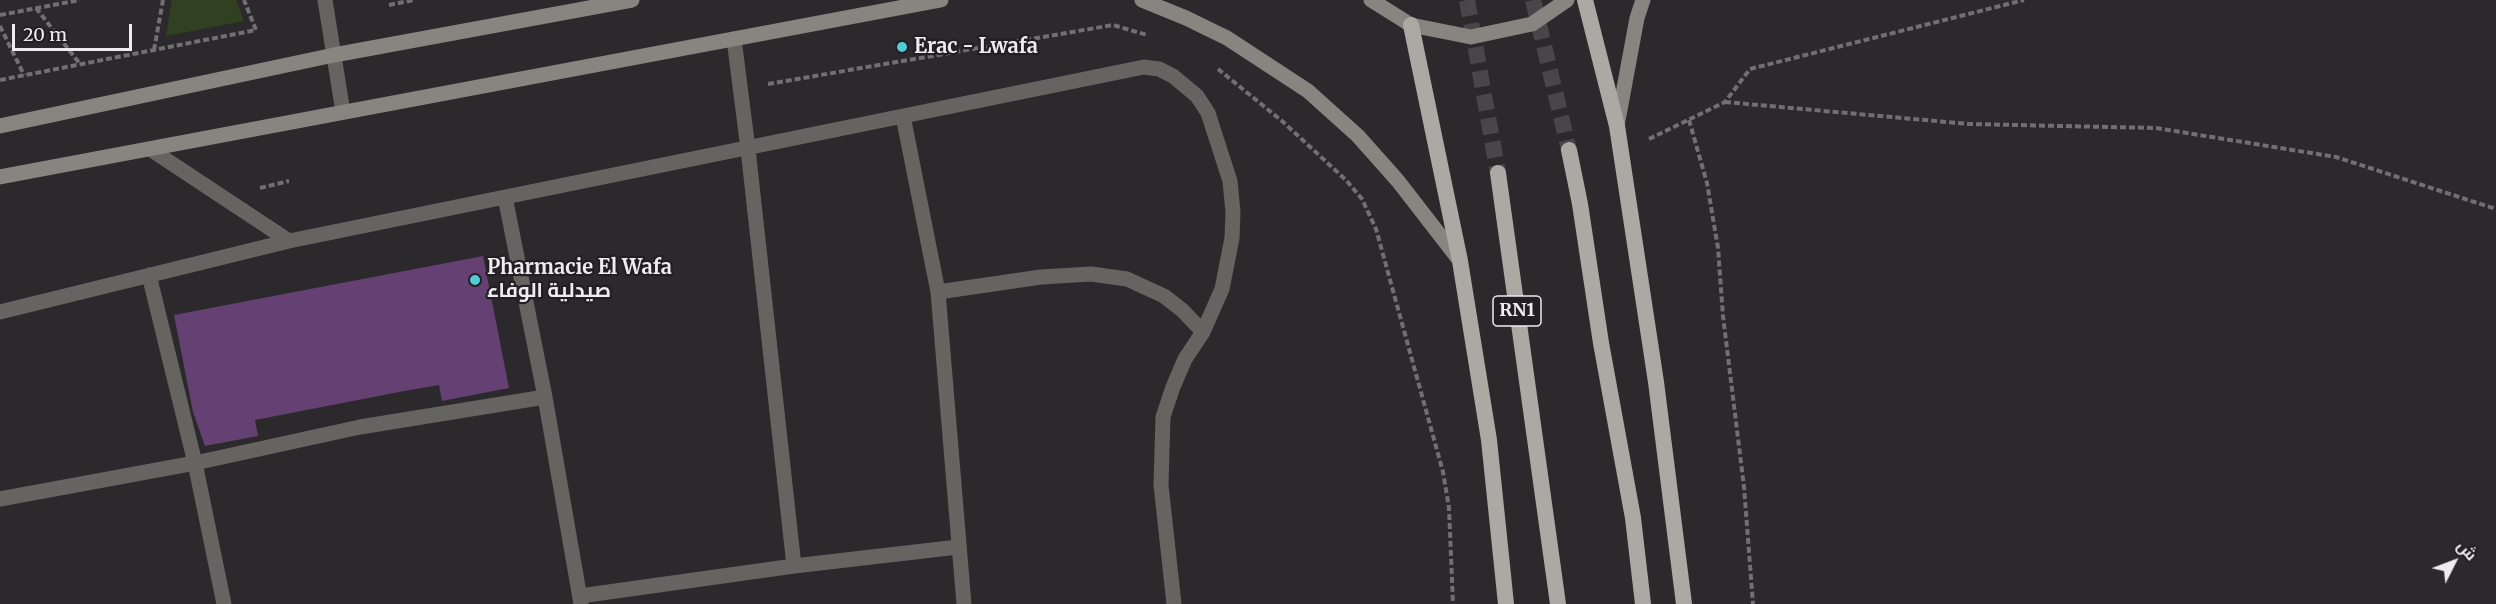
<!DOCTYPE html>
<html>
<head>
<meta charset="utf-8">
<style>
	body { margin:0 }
	#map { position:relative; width:2496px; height:604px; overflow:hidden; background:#2c292d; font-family:Merriweather,Cairo,serif }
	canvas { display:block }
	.north { position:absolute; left:2424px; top:532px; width:60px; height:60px; -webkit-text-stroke:4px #221f24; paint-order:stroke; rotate:48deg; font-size:16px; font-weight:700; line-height:24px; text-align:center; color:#eeecef }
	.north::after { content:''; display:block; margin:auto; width:21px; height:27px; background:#eeecef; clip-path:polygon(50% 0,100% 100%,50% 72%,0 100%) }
	.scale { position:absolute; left:12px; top:24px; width:120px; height:27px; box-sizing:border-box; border:3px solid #eeecef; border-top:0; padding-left:8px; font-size:18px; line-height:21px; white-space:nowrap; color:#eeecef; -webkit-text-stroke:4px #221f24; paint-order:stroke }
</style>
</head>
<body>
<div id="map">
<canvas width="2496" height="604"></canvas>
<div class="north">ش</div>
<div class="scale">20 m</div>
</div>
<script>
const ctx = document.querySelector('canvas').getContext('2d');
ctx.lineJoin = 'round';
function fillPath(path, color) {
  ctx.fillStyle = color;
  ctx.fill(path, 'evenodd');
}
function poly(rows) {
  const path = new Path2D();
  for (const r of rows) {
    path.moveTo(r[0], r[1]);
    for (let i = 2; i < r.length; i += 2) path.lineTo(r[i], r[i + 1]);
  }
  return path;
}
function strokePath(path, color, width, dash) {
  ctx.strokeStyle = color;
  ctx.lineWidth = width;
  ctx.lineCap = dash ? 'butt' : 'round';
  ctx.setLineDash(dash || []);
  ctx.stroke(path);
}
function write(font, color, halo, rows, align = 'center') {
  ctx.font = font + ' Merriweather,Cairo,serif';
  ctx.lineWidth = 4.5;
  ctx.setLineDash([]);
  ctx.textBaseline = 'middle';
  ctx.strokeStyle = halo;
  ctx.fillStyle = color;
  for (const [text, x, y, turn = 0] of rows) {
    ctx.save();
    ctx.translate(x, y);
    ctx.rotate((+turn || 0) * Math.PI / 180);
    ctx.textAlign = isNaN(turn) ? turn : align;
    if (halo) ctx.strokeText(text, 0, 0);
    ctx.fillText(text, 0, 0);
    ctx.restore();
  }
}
const green = poly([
	[172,0,236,0,244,21,166,36]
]);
const building = poly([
	[483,256,509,388,442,401,439,385,399,392,255,420,258,436,205,446,193,412,174,315]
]);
const trunkTunnel = poly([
	[1467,0,1498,173],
	[1533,0,1569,150]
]);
const path = poly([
	[389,5,414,0],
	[36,8,80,64],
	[0,15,80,0],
	[0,26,24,75],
	[154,50,163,0],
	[1218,69,1282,121,1346,180,1362,199,1376,229,1443,472,1449,508,1453,604],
	[0,80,256,30,244,0],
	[768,84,1113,25,1147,35],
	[1725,102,1969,124,2156,128,2336,157,2496,209],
	[1689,120,1707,183,1718,248,1723,316,1744,487,1753,604],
	[1649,139,1725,102,1750,69,2024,0],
	[260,188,289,181]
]);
const minor = poly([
	[325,0,343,112],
	[734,39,748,149,794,566],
	[903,116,938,292,964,604],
	[150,149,289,241],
	[505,197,545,397,581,604],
	[149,275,195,463,224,604],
	[938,292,1041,277,1091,274,1127,279,1164,296,1182,310,1203,332],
	[0,312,289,241,1144,67,1159,69,1173,76,1197,96,1208,113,1230,181,1233,212,1232,238,1222,289,1203,332,1185,359,1173,387,1163,417,1161,485,1174,604],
	[0,499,195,463,360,427,545,397],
	[580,596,794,566,958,547]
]);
const secondary = poly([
	[1142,0,1186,18,1227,38,1308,91,1358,136,1398,181,1460,261],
	[1371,0,1411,25,1471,37,1532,24,1567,0],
	[0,126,334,55,632,0],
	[1617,126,1637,18,1643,0],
	[0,177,941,0]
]);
const trunk = poly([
	[1585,0,1617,126,1656,382,1684,604],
	[1411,25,1460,261,1489,440,1506,604],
	[1569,150,1580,204,1601,343,1633,518,1643,604],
	[1498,173,1558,604]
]);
const markers = [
	[902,47,6,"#52cbd7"],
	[475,280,6,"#52cbd7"]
];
const shields = [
	[1517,311,48]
];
const shieldNames = [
	["RN1",1517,311]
];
const poiNames = [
	["Erac - Lwafa",914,47],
	["Pharmacie El Wafa",487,268],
	["صيدلية الوفاء",487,291]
];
fillPath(green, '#314021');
fillPath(building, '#654072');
strokePath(trunkTunnel, '#49464a', 16, [16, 8]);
strokePath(path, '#726f73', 4, [6, 3]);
strokePath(minor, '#656461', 15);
strokePath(secondary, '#868580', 15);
strokePath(trunk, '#aba9a3', 16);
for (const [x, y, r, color] of markers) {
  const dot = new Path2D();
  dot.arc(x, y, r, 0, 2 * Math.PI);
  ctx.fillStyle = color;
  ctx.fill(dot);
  strokePath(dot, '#221f24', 2);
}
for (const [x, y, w] of shields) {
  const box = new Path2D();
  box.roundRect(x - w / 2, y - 15, w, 30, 4.5);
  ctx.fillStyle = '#221f24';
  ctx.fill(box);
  strokePath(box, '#eeecef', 1.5);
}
write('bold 18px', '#eeecef', null, shieldNames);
write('bold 20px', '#eeecef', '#221f24', poiNames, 'left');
</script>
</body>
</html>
